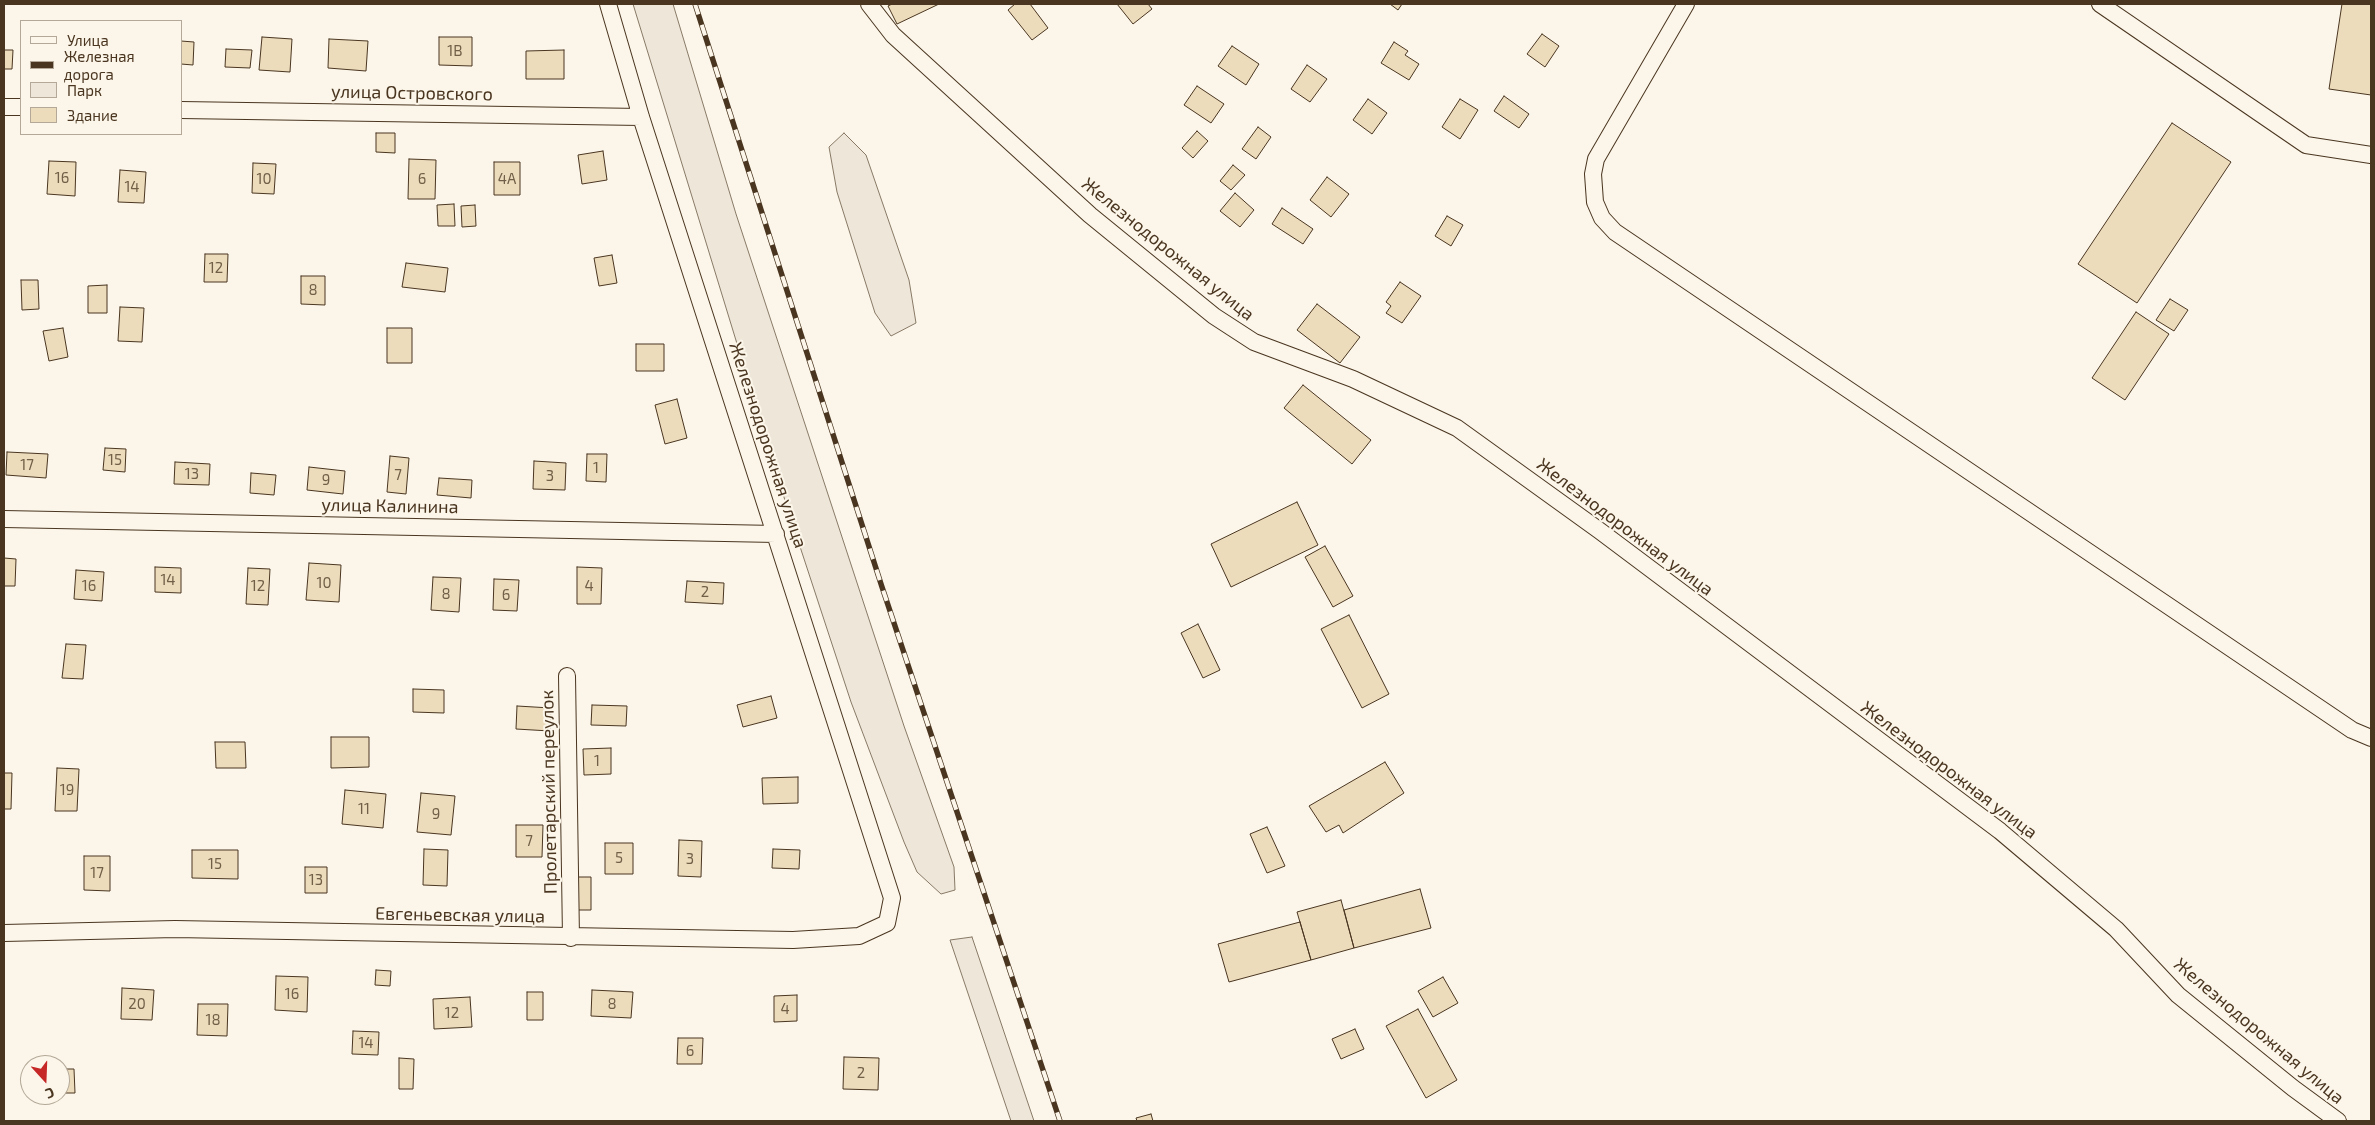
<!DOCTYPE html>
<html>
<head>
<meta charset="utf-8">
<style>
	body { margin:0 }
	#map { position:relative; width:2375px; height:1125px; overflow:hidden; background:#fbf6e9; font-family:"Exo 2",sans-serif }
	canvas { display:block }
	.frame { position:absolute; inset:0; border:5px solid #4a3520; pointer-events:none }
	.legend { position:absolute; left:20px; top:20px; width:162px; height:115px; box-sizing:border-box; background:#fbf6e9; border:1px solid #b4a999; margin:0; padding:6px 9px; list-style:none; font-size:15px; color:#4a3520 }
	.legend li { display:flex; align-items:center; gap:10px; height:25px }
	.legend b { width:25px; border:1px solid #b4a999 }
	.north { position:absolute; left:20px; top:1055px; width:50px; height:50px; box-sizing:border-box; background:#fbf6e9; border:1px solid #b4a999; border-radius:50%; rotate:160deg; font-size:14px; font-weight:700; line-height:20px; text-align:center; color:#4a3520 }
	.north::after { content:''; display:block; margin:auto; width:18px; height:22px; background:#c62828; clip-path:polygon(50% 0,100% 100%,50% 72%,0 100%) }
</style>
</head>
<body>
<div id="map">
<canvas width="2375" height="1125"></canvas>
<div class="frame"></div>
<ul class="legend">
<li><b style="height:6px;background:#fbf6e9"></b>Улица</li>
<li><b style="height:6px;background:#4a3520"></b>Железная дорога</li>
<li><b style="height:14px;background:#ede6d9"></b>Парк</li>
<li><b style="height:14px;background:#ecdcbc"></b>Здание</li>
</ul>
<div class="north">С</div>
</div>
<script>
const ctx = document.querySelector('canvas').getContext('2d');
ctx.lineJoin = 'round';
function fillPath(path, color) {
  ctx.fillStyle = color;
  ctx.fill(path, 'evenodd');
}
function poly(rows) {
  const path = new Path2D();
  for (const r of rows) {
    path.moveTo(r[0], r[1]);
    for (let i = 2; i < r.length; i += 2) path.lineTo(r[i], r[i + 1]);
  }
  return path;
}
function strokePath(path, color, width, dash) {
  ctx.strokeStyle = color;
  ctx.lineWidth = width;
  ctx.lineCap = dash ? 'butt' : 'round';
  ctx.setLineDash(dash || []);
  ctx.stroke(path);
}
function write(font, color, halo, rows, align = 'center') {
  ctx.font = font + ' "Exo 2",sans-serif';
  ctx.lineWidth = 4;
  ctx.setLineDash([]);
  ctx.textBaseline = 'middle';
  ctx.strokeStyle = halo;
  ctx.fillStyle = color;
  for (const [text, x, y, turn = 0] of rows) {
    ctx.save();
    ctx.translate(x, y);
    ctx.rotate((+turn || 0) * Math.PI / 180);
    ctx.textAlign = isNaN(turn) ? turn : align;
    if (halo) ctx.strokeText(text, 0, 0);
    ctx.fillText(text, 0, 0);
    ctx.restore();
  }
}
const green = poly([
	[633,4,673,4,736,214,904,726,954,867,955,890,941,894,917,872,904,842,851,702,787,507,633,4],
	[844,133,866,155,909,280,916,323,891,336,875,313,837,192,829,147,844,133],
	[972,937,1034,1121,1011,1121,950,940,972,937]
]);
const building = poly([
	[892,4,939,4,897,24,888,6,892,4],
	[1015,4,1030,4,1048,28,1032,40,1008,10,1015,4],
	[1117,4,1148,4,1152,9,1133,24,1117,4],
	[1390,4,1402,4,1398,10,1390,4],
	[2342,4,2371,4,2371,95,2329,89,2342,4],
	[1542,34,1559,46,1545,67,1527,54,1542,34],
	[262,37,292,39,290,72,259,70,262,37],
	[439,37,472,37,472,66,439,65,439,37],
	[329,39,368,41,366,71,328,68,329,39],
	[181,41,194,42,193,65,181,64,181,41],
	[1394,42,1408,51,1405,55,1419,64,1409,80,1381,63,1394,42],
	[1232,46,1259,64,1246,85,1218,66,1232,46],
	[226,49,252,50,250,68,225,67,226,49],
	[4,50,13,50,12,69,4,69,4,50],
	[564,50,564,79,526,79,526,51,564,50],
	[1307,65,1327,79,1310,102,1291,89,1307,65],
	[1197,86,1224,104,1211,123,1184,105,1197,86],
	[1504,96,1529,114,1519,128,1494,111,1504,96],
	[1368,99,1387,113,1372,134,1353,120,1368,99],
	[1460,99,1478,110,1460,139,1442,127,1460,99],
	[2172,123,2231,162,2137,303,2078,264,2172,123],
	[1258,127,1271,137,1256,159,1242,149,1258,127],
	[1197,131,1208,141,1193,158,1182,148,1197,131],
	[376,133,395,133,395,153,376,152,376,133],
	[603,151,607,180,582,184,578,155,603,151],
	[409,159,436,160,435,199,408,199,409,159],
	[49,161,76,162,75,196,47,194,49,161],
	[494,162,520,162,520,195,494,195,494,162],
	[253,163,276,164,274,194,252,193,253,163],
	[1233,165,1245,175,1231,190,1220,181,1233,165],
	[120,170,146,172,144,203,118,202,120,170],
	[1327,177,1349,194,1331,217,1310,200,1327,177],
	[1235,193,1254,210,1240,227,1220,211,1235,193],
	[454,204,455,226,438,226,437,205,454,204],
	[475,205,476,226,462,227,461,206,475,205],
	[1282,208,1313,229,1303,244,1272,224,1282,208],
	[1447,216,1463,225,1451,246,1435,236,1447,216],
	[205,254,228,254,227,282,204,282,205,254],
	[612,255,617,283,599,286,594,258,612,255],
	[406,263,448,268,445,292,402,287,406,263],
	[301,276,325,276,325,305,301,304,301,276],
	[21,280,38,280,39,309,22,310,21,280],
	[1400,282,1421,296,1402,323,1386,313,1391,306,1386,302,1400,282],
	[107,285,107,313,88,313,88,286,107,285],
	[2170,299,2188,310,2174,331,2156,320,2170,299],
	[1317,304,1360,337,1340,363,1297,330,1317,304],
	[120,307,144,308,142,342,118,341,120,307],
	[2136,312,2169,334,2125,400,2092,378,2136,312],
	[63,328,68,357,49,361,43,331,63,328],
	[387,328,412,328,412,363,387,363,387,328],
	[636,344,664,344,664,371,636,371,636,344],
	[1303,385,1371,440,1352,464,1284,408,1303,385],
	[677,399,687,438,665,444,655,405,677,399],
	[105,448,126,449,125,472,103,470,105,448],
	[7,452,48,454,46,478,6,475,7,452],
	[587,454,607,454,606,482,586,481,587,454],
	[390,456,409,458,406,494,387,492,390,456],
	[534,461,566,463,565,490,533,489,534,461],
	[175,462,210,464,209,485,174,484,175,462],
	[309,467,345,471,343,494,307,490,309,467],
	[251,473,276,475,274,495,250,493,251,473],
	[439,478,472,480,471,498,437,495,439,478],
	[1297,502,1318,545,1231,587,1211,544,1297,502],
	[1325,546,1353,596,1333,607,1305,557,1325,546],
	[4,558,16,559,15,586,4,586,4,558],
	[309,563,341,565,339,602,306,600,309,563],
	[155,567,181,568,181,593,155,592,155,567],
	[577,567,602,568,601,604,577,604,577,567],
	[248,568,270,569,268,605,246,604,248,568],
	[76,570,104,572,102,601,74,599,76,570],
	[433,577,461,578,459,612,431,610,433,577],
	[494,579,519,580,517,611,493,610,494,579],
	[687,581,724,583,723,604,685,602,687,581],
	[1349,615,1389,694,1362,708,1321,629,1349,615],
	[1198,624,1220,670,1203,678,1181,633,1198,624],
	[66,644,86,645,83,679,62,678,66,644],
	[413,689,444,690,444,713,413,712,413,689],
	[771,696,777,718,743,727,737,705,771,696],
	[592,705,627,706,626,726,591,725,592,705],
	[517,706,551,708,550,731,516,729,517,706],
	[331,737,369,737,369,767,331,768,331,737],
	[215,742,245,742,246,768,216,768,215,742],
	[611,748,611,774,584,775,583,749,611,748],
	[1385,762,1404,793,1343,833,1339,825,1326,832,1309,806,1385,762],
	[57,768,79,769,77,811,55,811,57,768],
	[4,773,12,773,11,809,4,809,4,773],
	[798,777,798,803,763,804,762,778,798,777],
	[345,790,386,794,383,828,342,824,345,790],
	[421,793,455,796,451,835,417,832,421,793],
	[516,825,543,825,542,857,516,857,516,825],
	[1267,827,1285,866,1267,873,1250,834,1267,827],
	[679,840,702,841,701,877,678,876,679,840],
	[605,843,633,843,633,874,605,874,605,843],
	[424,849,448,850,447,886,423,885,424,849],
	[773,849,800,850,799,869,772,868,773,849],
	[192,850,238,850,238,879,192,878,192,850],
	[84,856,110,856,110,891,84,890,84,856],
	[305,867,327,867,327,893,305,893,305,867],
	[575,877,591,877,591,910,575,910,575,877],
	[1420,889,1431,928,1354,948,1344,910,1420,889],
	[1341,900,1354,948,1311,960,1297,912,1341,900],
	[1300,922,1311,960,1229,982,1218,944,1300,922],
	[376,970,391,971,390,986,375,985,376,970],
	[276,976,308,977,307,1012,275,1010,276,976],
	[1443,977,1458,1003,1433,1017,1418,991,1443,977],
	[122,988,154,990,152,1020,121,1019,122,988],
	[592,990,633,992,631,1018,591,1016,592,990],
	[527,992,543,992,543,1020,527,1020,527,992],
	[797,995,797,1021,774,1022,774,996,797,995],
	[470,997,472,1027,434,1029,433,999,470,997],
	[198,1004,228,1004,227,1036,197,1035,198,1004],
	[1418,1009,1457,1080,1426,1098,1386,1026,1418,1009],
	[1355,1029,1364,1049,1341,1059,1332,1039,1355,1029],
	[353,1031,379,1032,378,1055,352,1054,353,1031],
	[678,1038,703,1038,702,1064,677,1064,678,1038],
	[844,1057,879,1058,878,1090,843,1089,844,1057],
	[399,1058,414,1059,413,1089,399,1089,399,1058],
	[60,1069,74,1069,75,1093,60,1093,60,1069],
	[1151,1114,1153,1121,1137,1121,1136,1118,1151,1114]
]);
const street = poly([
	[869,4,893,35,1090,215,1214,316,1254,342,1353,379,1457,428,1600,531,2000,831,2116,929,2178,995,2293,1088,2338,1121],
	[1686,4,1596,159,1593,174,1595,202,1602,218,1615,232,2352,730,2371,738],
	[2100,4,2306,145,2371,155],
	[4,107,21,107],
	[181,110,641,117],
	[4,519,776,534],
	[567,676,571,938],
	[4,933,175,929,793,940,859,936,887,923,892,898,641,117,608,4]
]);
const rail = poly([
	[695,4,882,587,1060,1121]
]);
const numberNames = [
	["1В",455,51],
	["16",62,178],
	["10",264,179],
	["6",422,179],
	["4А",507,179],
	["14",132,187],
	["12",216,268],
	["8",313,290],
	["15",115,460],
	["17",27,465],
	["1",596,468],
	["13",192,474],
	["7",398,475],
	["3",550,476],
	["9",326,480],
	["14",168,580],
	["10",324,583],
	["16",89,586],
	["12",258,586],
	["4",589,586],
	["2",705,592],
	["8",446,594],
	["6",506,595],
	["1",597,761],
	["19",67,790],
	["11",364,809],
	["9",436,814],
	["7",529,841],
	["5",619,858],
	["3",690,859],
	["15",215,864],
	["17",97,873],
	["13",316,880],
	["16",292,994],
	["20",137,1004],
	["8",612,1004],
	["4",785,1009],
	["12",452,1013],
	["18",213,1020],
	["14",366,1043],
	["6",690,1051],
	["2",861,1073]
];
const streetNames = [
	["улица Островского",412,93,1],
	["Железнодорожная улица",1168,249,39],
	["Железнодорожная улица",768,445,72],
	["улица Калинина",390,506,1],
	["Железнодорожная улица",1625,527,37],
	["Железнодорожная улица",1949,770,37],
	["Пролетарский переулок",549,792,-91],
	["Евгеньевская улица",460,915,1],
	["Железнодорожная улица",2259,1031,40]
];
fillPath(green, '#ede6d9');
strokePath(green, '#887966', 1);
fillPath(building, '#ecdcbc');
strokePath(building, '#4a3520', 1);
strokePath(street, '#4a3520', 18);
strokePath(street, '#fbf6e9', 16);
strokePath(rail, '#4a3520', 5.5);
strokePath(rail, '#fbf6e9', 4, [11]);
write('15px', '#725f47', null, numberNames);
write('18px', '#4a3520', '#fbf6e9', streetNames);
</script>
</body>
</html>
